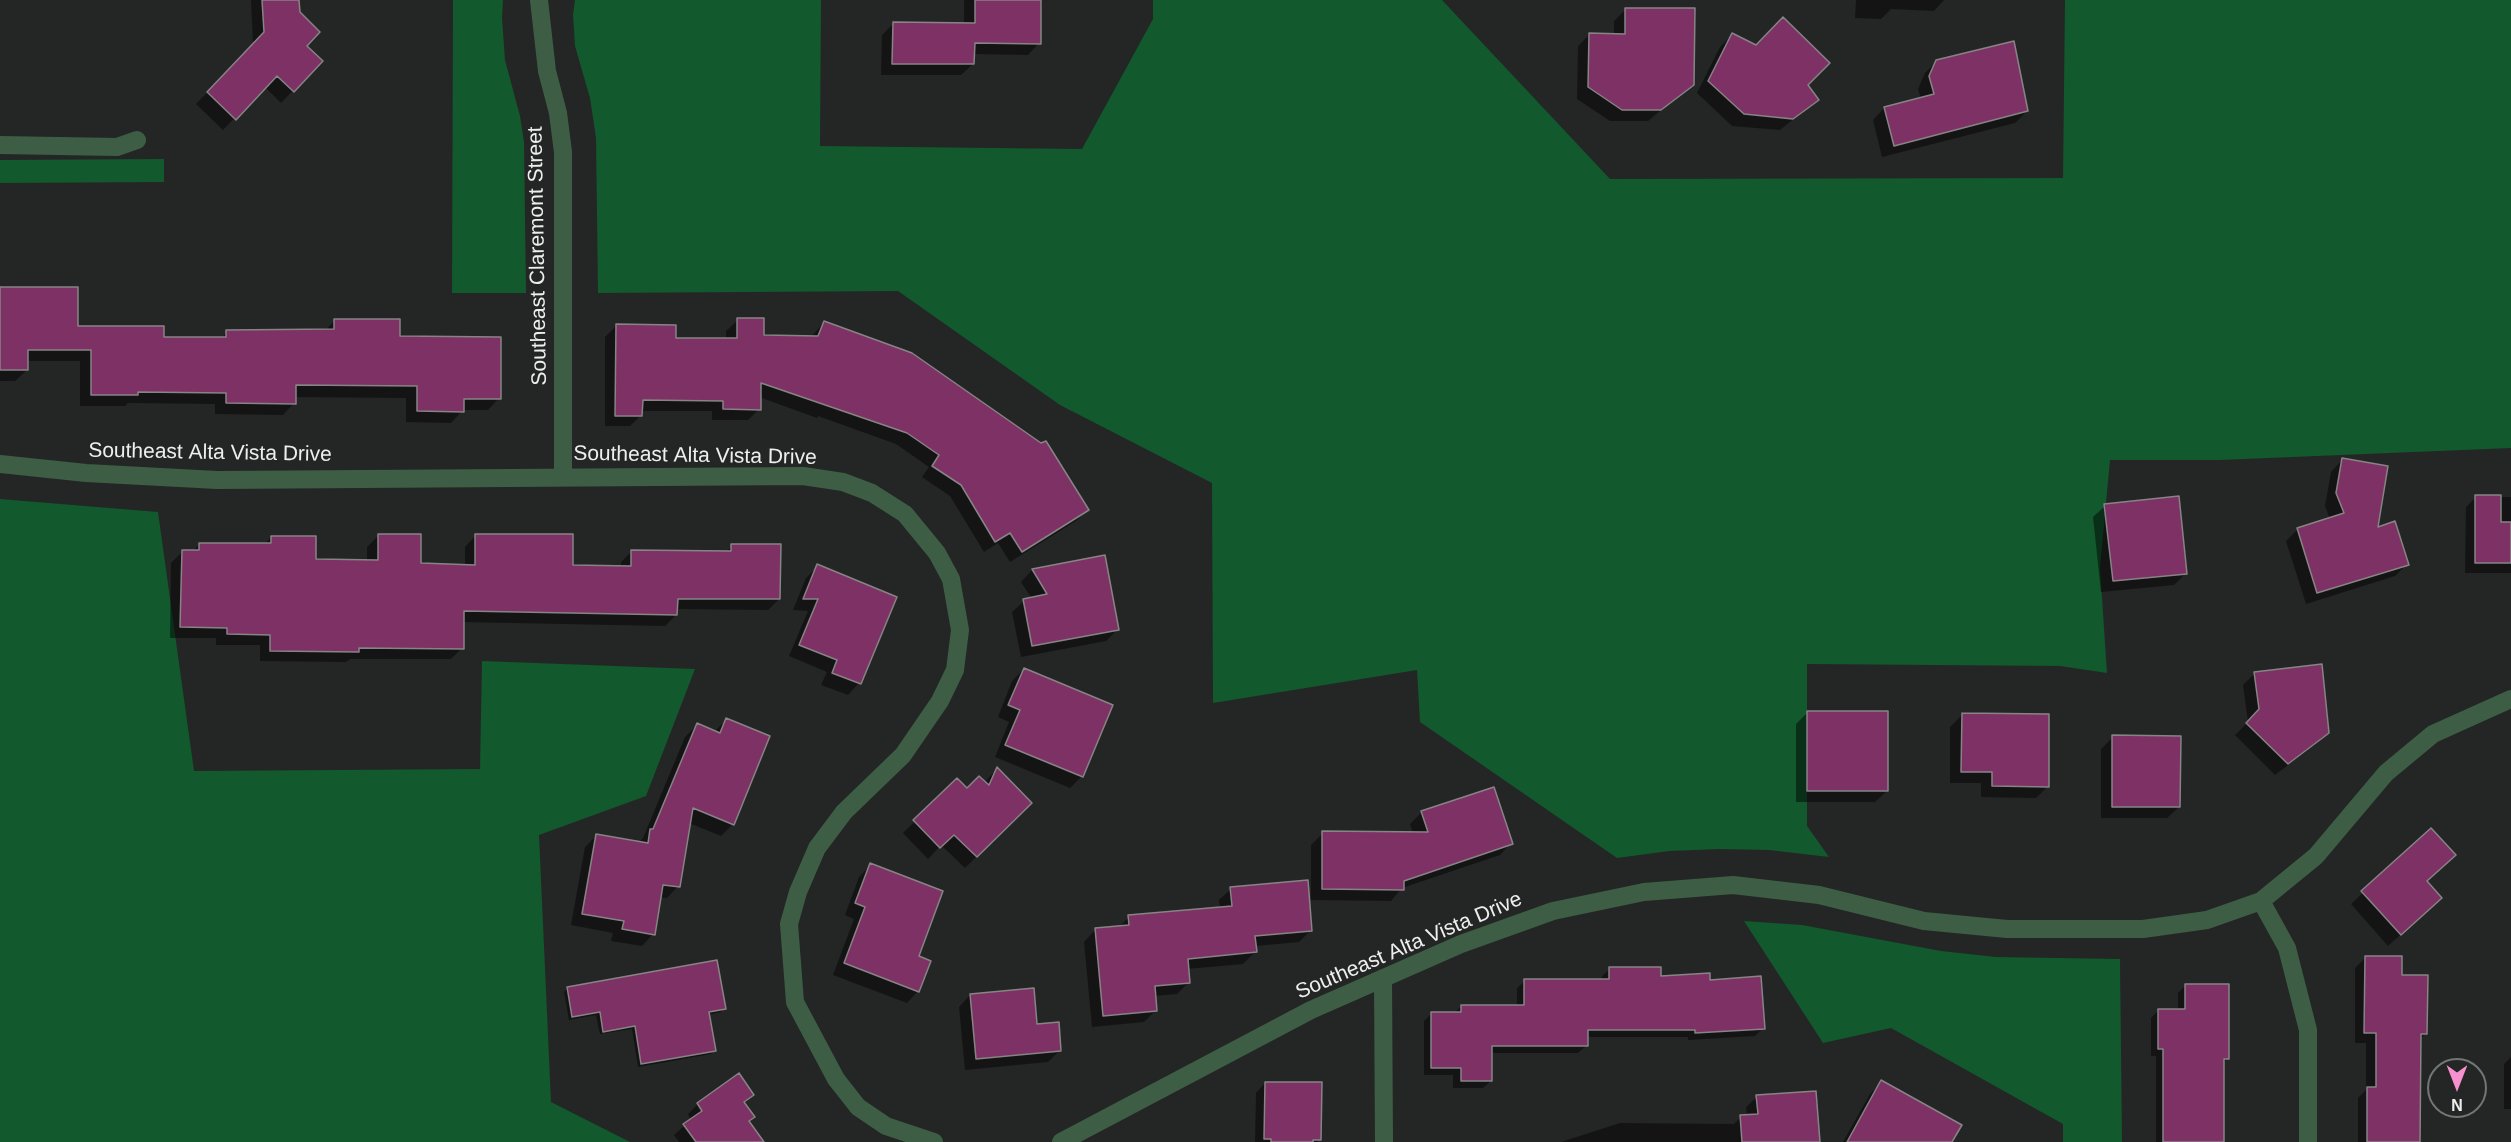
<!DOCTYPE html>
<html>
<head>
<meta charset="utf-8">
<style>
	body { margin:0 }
	#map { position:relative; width:2511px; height:1142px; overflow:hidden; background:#242625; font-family:Arial,sans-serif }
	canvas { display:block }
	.north { position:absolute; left:2427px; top:1058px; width:60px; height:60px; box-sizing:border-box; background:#242625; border:2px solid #747675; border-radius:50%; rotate:180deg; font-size:16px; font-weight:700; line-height:24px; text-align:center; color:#edeeed }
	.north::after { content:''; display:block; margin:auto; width:21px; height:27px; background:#f690cf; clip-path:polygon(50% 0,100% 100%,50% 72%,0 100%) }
</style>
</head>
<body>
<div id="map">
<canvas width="2511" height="1142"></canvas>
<div class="north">N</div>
</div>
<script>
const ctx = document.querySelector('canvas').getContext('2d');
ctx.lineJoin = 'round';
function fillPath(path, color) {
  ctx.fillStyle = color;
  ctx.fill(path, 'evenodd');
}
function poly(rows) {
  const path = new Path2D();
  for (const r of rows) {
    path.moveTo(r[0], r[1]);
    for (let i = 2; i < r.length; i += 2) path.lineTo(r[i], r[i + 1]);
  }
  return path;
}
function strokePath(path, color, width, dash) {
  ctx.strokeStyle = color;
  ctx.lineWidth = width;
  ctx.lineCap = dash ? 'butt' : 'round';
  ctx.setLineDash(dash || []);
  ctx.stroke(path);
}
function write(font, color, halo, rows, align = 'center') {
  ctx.font = font + ' Arial,sans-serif';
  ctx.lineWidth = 4.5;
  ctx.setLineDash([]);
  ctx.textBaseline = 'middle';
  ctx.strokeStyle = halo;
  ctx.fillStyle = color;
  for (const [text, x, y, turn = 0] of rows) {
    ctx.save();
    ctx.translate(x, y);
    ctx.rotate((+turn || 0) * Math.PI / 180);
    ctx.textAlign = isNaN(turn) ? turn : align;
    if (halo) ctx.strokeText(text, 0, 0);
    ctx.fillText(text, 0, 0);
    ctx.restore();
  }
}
const forest = poly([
	[453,0,503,0,502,18,505,60,520,116,524,142,526,293,452,293],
	[575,0,821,0,820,146,1082,149,1153,19,1153,0,1442,0,1610,179,2063,178,2065,0,2511,0,2511,448,2220,460,2110,460,2100,568,2107,673,2060,666,1807,664,1807,826,1829,857,1769,850,1720,849,1669,851,1617,858,1420,722,1417,670,1213,703,1212,483,1060,405,898,291,598,293,596,138,590,98,575,46,573,15],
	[164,159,164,182,0,183,0,160],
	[0,499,158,512,194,771,480,769,482,661,695,669,646,796,539,835,551,1102,630,1142,0,1142],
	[1744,921,1802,925,1941,951,1996,957,2120,959,2122,1142,2063,1142,2063,1124,1891,1028,1823,1043]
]);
const shadow = poly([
	[251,0,298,0,305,46,321,61,281,103,265,87,223,130,196,104,253,45],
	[964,0,1039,0,1039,43,1028,55,973,54,973,64,961,75,881,75,882,35,893,24,964,24],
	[1856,0,1944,0,1934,11,1891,9,1881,19,1855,18],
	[1626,9,1692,84,1648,121,1610,121,1577,99,1578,46,1589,35,1614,35,1614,21],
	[1732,35,1806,85,1817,100,1780,130,1732,126,1697,93,1720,47],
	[1937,61,2027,111,2015,123,1882,157,1873,120,1884,108,1921,99,1918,89,1925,73],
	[0,288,77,327,162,339,220,339,227,332,325,331,335,320,399,337,499,398,488,410,463,410,451,423,406,422,406,398,294,397,294,403,283,415,215,414,215,404,128,403,125,406,80,406,80,361,27,361,27,370,15,381,0,381],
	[738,320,762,336,811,337,824,322,1087,510,1076,521,1010,562,998,543,984,552,950,496,922,477,929,467,896,444,818,416,817,418,759,397,759,409,748,420,712,420,712,411,641,411,641,415,630,426,605,426,605,337,616,326,675,339,726,339,726,331],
	[2342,460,2376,529,2407,564,2395,576,2306,604,2286,541,2298,529,2330,519,2325,506,2331,472],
	[2476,497,2511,497,2511,573,2465,573,2466,507],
	[2105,506,2186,573,2174,585,2101,592,2093,517],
	[476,535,572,567,621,567,621,562,632,551,725,553,732,546,779,599,768,610,676,609,676,615,665,626,462,622,462,648,451,659,350,659,346,662,260,661,260,645,216,645,216,638,170,638,171,563,182,552,192,552,200,544,264,545,271,537,315,561,367,561,367,547,378,536,419,565,465,566,465,547],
	[1104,557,1118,629,1106,641,1021,657,1012,612,1024,601,1032,599,1021,582,1032,570],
	[818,566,859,683,848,695,821,685,827,672,789,656,808,611,793,610,806,578],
	[1024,669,1082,776,1070,788,995,757,1009,722,998,717,1012,681],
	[2255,673,2328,732,2316,744,2275,775,2235,735,2248,722,2243,685],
	[1808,712,1887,791,1875,802,1796,802,1796,724],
	[1962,715,2048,786,2036,798,1981,797,1981,783,1950,783,1950,727],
	[726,720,733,824,721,836,689,823,678,886,667,898,659,897,653,934,642,946,611,941,613,933,571,925,585,847,596,836,638,843,643,838,685,737,697,725,714,732],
	[2113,737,2179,807,2167,818,2101,818,2101,749],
	[997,769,1030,803,965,868,941,845,928,859,903,833,957,780,967,790,984,783],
	[1422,812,1511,843,1500,855,1402,888,1391,901,1311,900,1311,845,1323,833,1413,833,1410,824],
	[2431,830,2425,882,2428,910,2388,946,2351,904],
	[871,865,917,957,918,991,907,1003,833,975,854,919,845,915,859,877],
	[1231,889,1311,930,1299,942,1255,946,1255,952,1243,964,1187,969,1189,982,1177,994,1154,996,1156,1010,1144,1022,1092,1027,1084,942,1095,930,1119,927,1129,917,1220,908,1219,900],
	[2365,958,2400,976,2426,1033,2420,1039,2419,1142,2358,1142,2358,1098,2366,1090,2366,1043,2355,1043,2355,968],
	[1610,969,1660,978,1709,981,1763,1028,1755,1036,1688,1040,1688,1037,1586,1037,1586,1046,1578,1053,1491,1053,1491,1081,1483,1088,1453,1088,1453,1075,1424,1075,1424,1021,1432,1013,1454,1013,1462,1006,1517,1006,1517,988,1525,981,1602,981,1602,976],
	[2186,985,2227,1059,2222,1064,2222,1142,2156,1142,2156,1056,2151,1056,2151,1018,2159,1010,2178,1010,2178,993],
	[568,988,724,1009,721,1012,708,1015,715,1050,711,1054,638,1067,632,1029,600,1034,596,1015,569,1020,564,992],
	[970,995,1060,1050,1048,1062,965,1070,959,1007],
	[2511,1057,2511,1109,2504,1109,2504,1064],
	[1882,1082,1951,1142,1843,1142,1870,1094],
	[1265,1083,1320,1139,1317,1142,1255,1142,1256,1093],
	[752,1095,744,1104,753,1117,748,1122,762,1142,679,1142,674,1135,691,1120,688,1114,698,1104],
	[1757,1097,1819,1142,1561,1142,1620,1123,1734,1124,1741,1117,1747,1116,1746,1107]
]);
const building = poly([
	[262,0,299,0,300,12,320,32,307,46,323,61,294,92,277,76,236,120,207,92,264,32,262,0],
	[975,0,1041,0,1041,44,975,43,974,64,892,64,893,22,975,23,975,0],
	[1625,8,1695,8,1694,85,1661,110,1622,110,1588,87,1589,33,1625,34,1625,8],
	[1783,17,1830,63,1808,85,1819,100,1793,119,1744,114,1708,81,1732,33,1756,45,1783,17],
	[2014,41,2028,111,1894,146,1884,107,1934,94,1929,76,1936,60,2014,41],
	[0,287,78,287,78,326,164,326,164,337,226,337,226,330,334,329,334,319,400,319,400,336,501,337,501,399,464,399,464,412,417,411,417,386,296,385,296,404,226,403,226,393,138,392,138,395,91,395,91,350,28,350,28,370,0,370,0,287],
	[737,318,764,318,764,335,818,336,824,321,912,353,1041,443,1046,441,1089,510,1022,552,1010,533,995,542,961,485,932,466,939,455,907,433,761,383,761,410,723,409,723,401,643,400,642,416,615,416,616,324,676,325,676,338,737,338,737,318],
	[2342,458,2388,466,2378,527,2395,521,2409,565,2317,593,2297,528,2344,513,2336,493,2342,458],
	[2475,495,2501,495,2501,522,2511,522,2511,563,2475,563,2475,495],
	[2179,496,2187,574,2113,581,2104,504,2179,496],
	[378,534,421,534,421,563,475,565,475,534,573,534,573,565,631,566,631,550,731,551,731,544,781,544,780,599,678,599,677,615,464,611,464,649,359,648,359,652,270,651,270,635,227,634,227,628,180,627,182,550,199,550,199,543,271,543,271,536,316,536,316,559,378,560,378,534],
	[1105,555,1119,630,1032,646,1023,599,1047,594,1032,569,1105,555],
	[817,564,897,597,861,684,832,673,837,660,799,645,818,599,803,599,817,564],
	[2322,664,2329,733,2288,764,2246,723,2259,709,2254,672,2322,664],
	[1024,668,1113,705,1083,777,1005,745,1020,710,1008,705,1024,668],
	[1807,711,1888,711,1888,791,1807,791,1807,711],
	[1962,713,2049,714,2049,787,1992,786,1992,772,1961,772,1962,713],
	[726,718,770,736,734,825,693,808,680,887,663,885,655,935,622,929,624,921,582,914,596,834,648,843,650,829,653,829,697,723,720,733,726,718],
	[2112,735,2181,736,2180,807,2112,807,2112,735],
	[997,767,1032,803,977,857,954,835,940,848,913,820,957,778,967,788,979,776,989,785,997,767],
	[1494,787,1513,844,1404,881,1404,890,1322,889,1322,831,1428,832,1421,811,1494,787],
	[2431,828,2456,855,2427,881,2442,898,2401,935,2361,891,2431,828],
	[870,863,943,891,919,956,931,961,919,992,844,963,865,907,855,903,870,863],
	[1308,880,1312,931,1255,936,1257,952,1188,959,1190,983,1155,986,1157,1011,1103,1016,1095,928,1129,925,1128,915,1232,906,1230,887,1308,880],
	[2365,956,2402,956,2402,975,2428,975,2427,1034,2421,1034,2420,1142,2367,1142,2367,1087,2376,1087,2376,1033,2364,1033,2365,956],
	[717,960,726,1009,709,1012,716,1051,641,1064,635,1026,603,1032,600,1012,572,1017,567,987,717,960],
	[1609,967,1661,967,1661,976,1710,973,1710,980,1761,976,1765,1029,1695,1033,1695,1030,1588,1030,1588,1046,1492,1046,1492,1081,1461,1081,1461,1068,1431,1068,1431,1012,1461,1012,1461,1005,1524,1005,1524,979,1609,979,1609,967],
	[2185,984,2229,984,2229,1059,2224,1059,2224,1142,2163,1142,2163,1049,2158,1049,2158,1009,2185,1009,2185,984],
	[1034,988,1037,1024,1059,1022,1061,1051,976,1059,970,994,1034,988],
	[739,1073,754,1095,744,1102,755,1117,749,1121,764,1142,696,1142,683,1124,702,1111,697,1103,739,1073],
	[1881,1080,1962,1125,1952,1142,1847,1142,1881,1080],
	[1265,1082,1322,1082,1321,1140,1313,1140,1313,1142,1271,1142,1271,1139,1264,1139,1265,1082],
	[1816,1091,1820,1142,1742,1142,1740,1115,1758,1114,1756,1095,1816,1091]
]);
const lane = poly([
	[0,145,117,147,137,140]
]);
const street = poly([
	[539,0,547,71,558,113,563,152,563,477],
	[0,464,86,473,217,480,803,476,843,482,872,493,905,514,937,553,951,579,960,630,955,670,940,701,903,755,844,812,817,848,798,892,789,924,795,1002,836,1079,858,1107,886,1126,934,1142],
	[2261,901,2287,948,2308,1030,2308,1142],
	[1383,978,1384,1142],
	[1061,1142,1311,1010,1461,944,1553,911,1644,892,1733,885,1819,895,1924,921,2007,929,2143,929,2207,920,2261,901,2316,856,2386,773,2433,734,2511,699]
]);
const streetNames = [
	["Southeast Claremont Street",538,256,-91],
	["Southeast Alta Vista Drive",210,453,1],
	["Southeast Alta Vista Drive",695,456,1],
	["Southeast Alta Vista Drive",1409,946,-23]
];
fillPath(forest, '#12592d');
fillPath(shadow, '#0007');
fillPath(building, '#7e3164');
strokePath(building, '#878486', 1.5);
strokePath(lane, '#3d5e45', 18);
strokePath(street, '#3d5e45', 18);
write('21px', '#edeeed', '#242625', streetNames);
</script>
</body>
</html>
